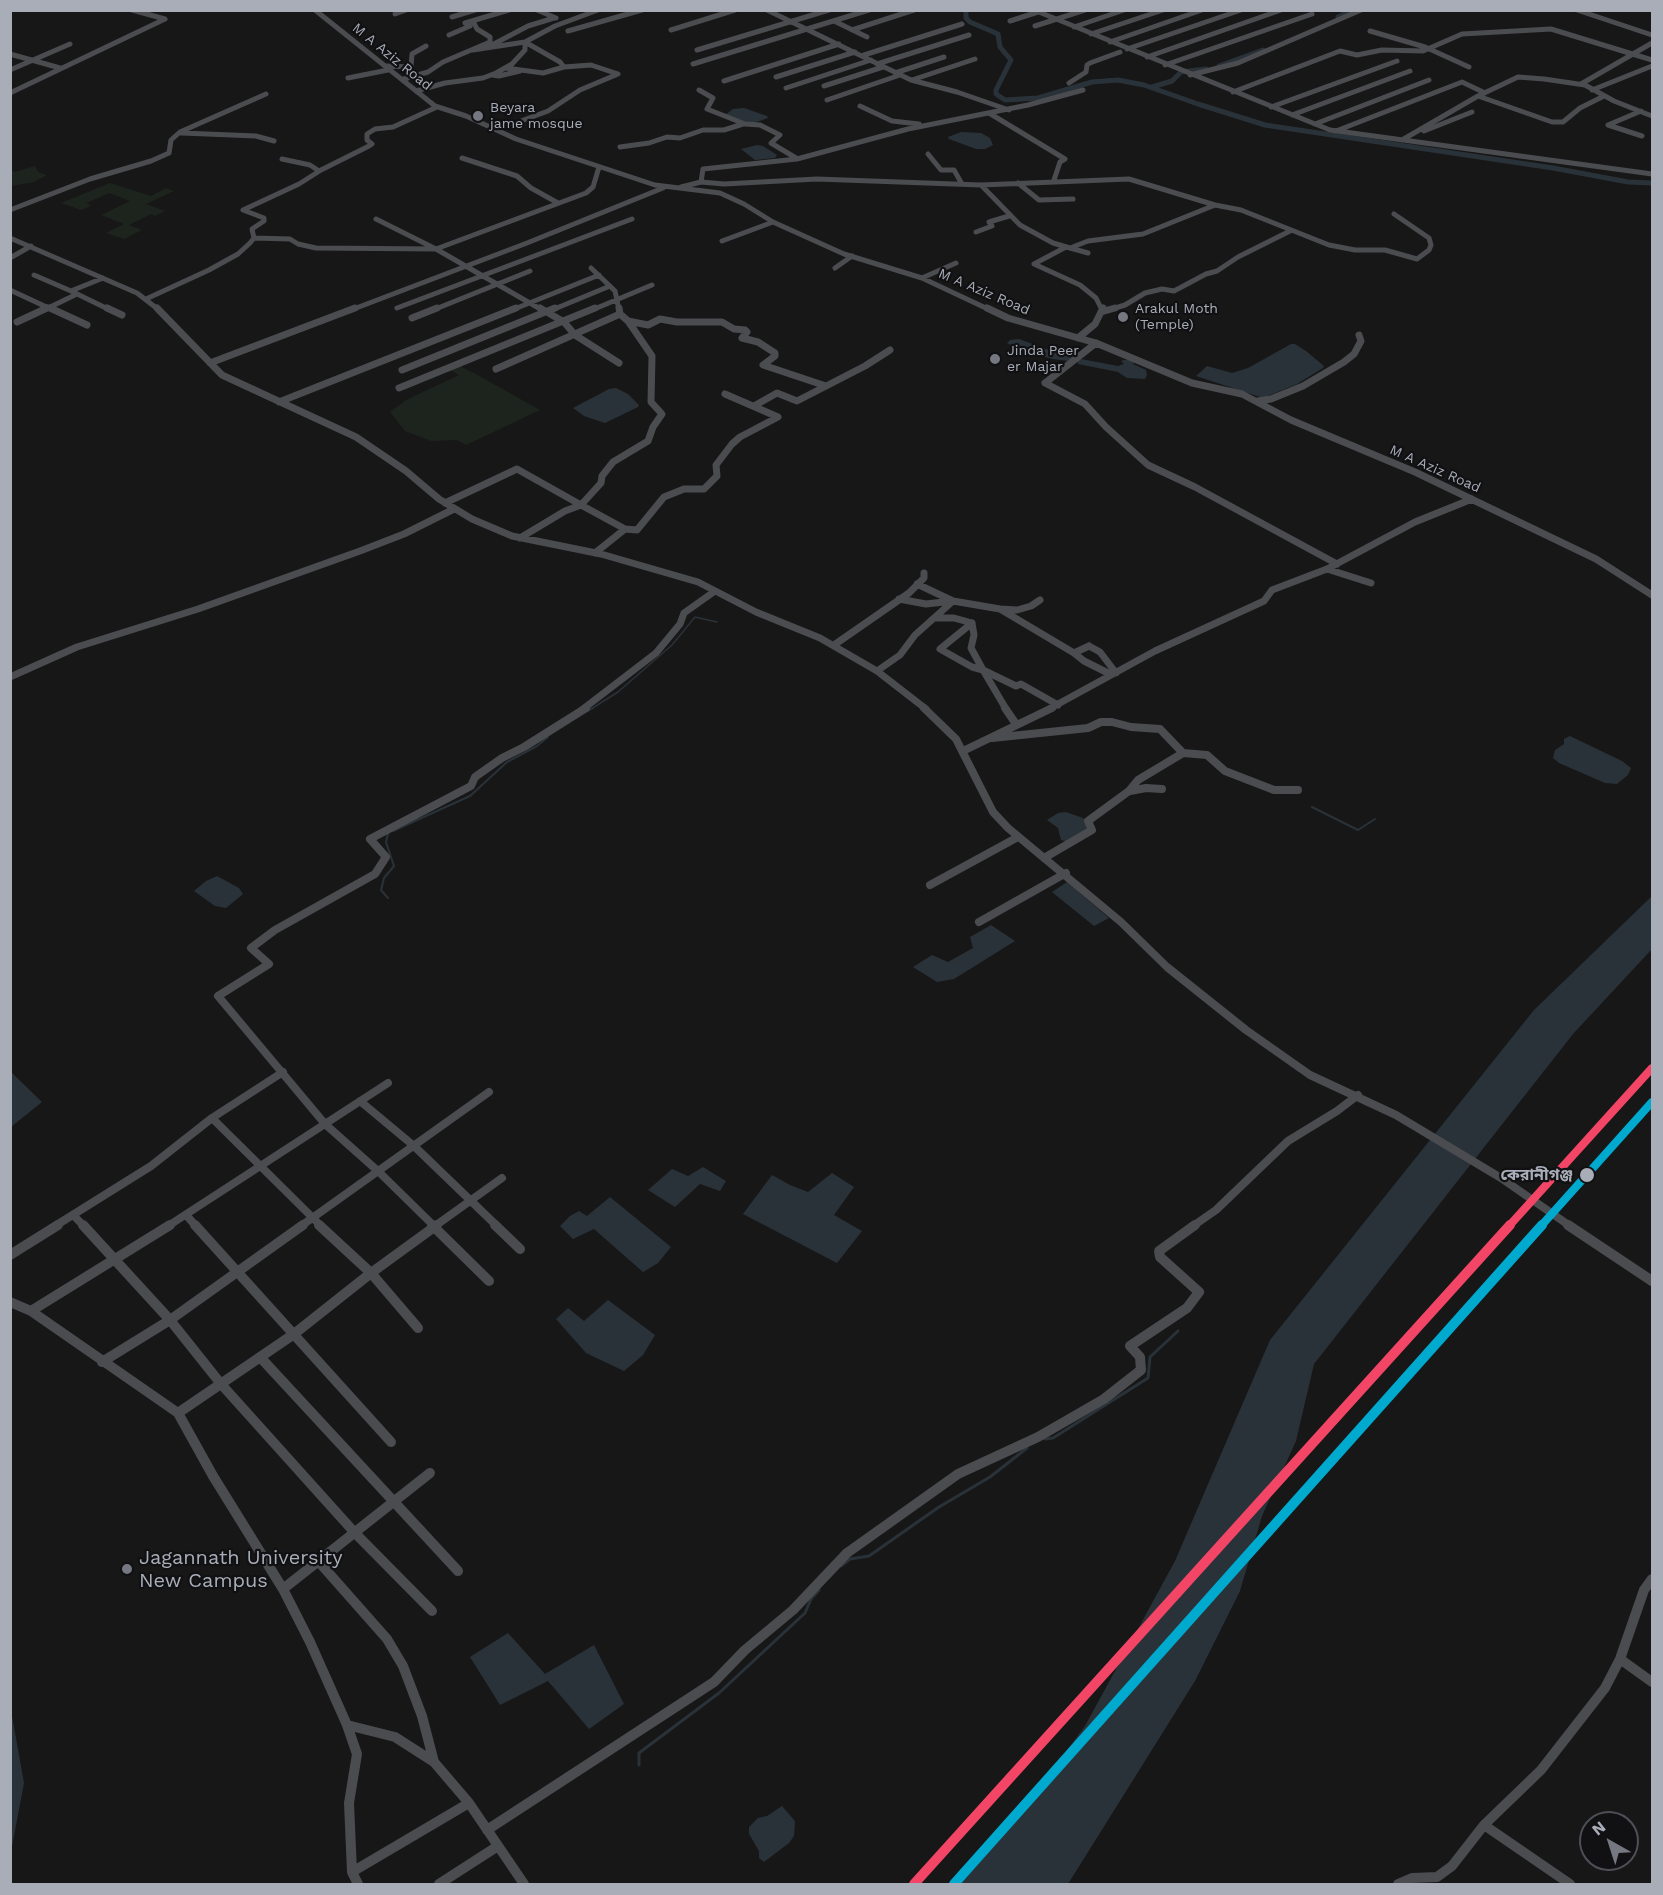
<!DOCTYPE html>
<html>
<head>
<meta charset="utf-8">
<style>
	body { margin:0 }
	#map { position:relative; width:1663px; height:1895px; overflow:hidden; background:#171717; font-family:"Work Sans",sans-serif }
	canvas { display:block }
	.frame { position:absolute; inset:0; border:12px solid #a8adb8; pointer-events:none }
	.north { position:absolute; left:1579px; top:1811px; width:60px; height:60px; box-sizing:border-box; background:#111113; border:2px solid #4d4f55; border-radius:50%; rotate:321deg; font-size:16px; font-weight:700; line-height:24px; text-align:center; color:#a8adb8 }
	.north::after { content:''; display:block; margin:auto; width:21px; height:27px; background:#757880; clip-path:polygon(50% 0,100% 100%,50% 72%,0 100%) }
</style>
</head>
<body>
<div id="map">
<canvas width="1663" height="1895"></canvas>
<div class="frame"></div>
<div class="north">N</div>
</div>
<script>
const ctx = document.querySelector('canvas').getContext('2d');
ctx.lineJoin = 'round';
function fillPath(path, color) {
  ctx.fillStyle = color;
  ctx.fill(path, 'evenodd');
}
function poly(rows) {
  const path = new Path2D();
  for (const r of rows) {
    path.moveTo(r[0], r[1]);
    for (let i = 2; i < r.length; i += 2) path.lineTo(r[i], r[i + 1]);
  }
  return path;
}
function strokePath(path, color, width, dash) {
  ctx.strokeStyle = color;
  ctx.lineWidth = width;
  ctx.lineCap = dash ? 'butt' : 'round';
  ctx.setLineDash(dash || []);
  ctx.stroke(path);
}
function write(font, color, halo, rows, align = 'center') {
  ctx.font = font + ' "Work Sans","Noto Sans Bengali",sans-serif';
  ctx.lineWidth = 4.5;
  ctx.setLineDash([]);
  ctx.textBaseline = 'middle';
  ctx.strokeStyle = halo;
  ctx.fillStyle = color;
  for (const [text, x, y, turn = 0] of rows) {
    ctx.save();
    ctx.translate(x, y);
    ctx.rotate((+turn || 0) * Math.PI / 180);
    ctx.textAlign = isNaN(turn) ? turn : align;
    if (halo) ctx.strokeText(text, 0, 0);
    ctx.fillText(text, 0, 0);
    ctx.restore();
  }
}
const green = poly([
	[35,166,38,172,47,175,34,182,11,186,11,169,15,172],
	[110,183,151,196,166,188,174,191,146,204,165,211,155,216,151,214,129,225,142,230,124,239,106,233,124,224,101,215,130,201,109,193,87,203,91,206,81,210,61,203],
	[459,366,474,373,540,410,466,445,457,440,431,441,405,431,390,412,406,400,459,375,450,370]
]);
const water = poly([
	[744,108,767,116,768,118,751,124,725,115,733,109],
	[961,132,981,133,990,138,993,145,985,149,976,149,949,139,948,137],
	[757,145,763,146,777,155,775,158,755,160,741,149],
	[1019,339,1054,352,1066,348,1076,355,1068,361,1053,359,1019,350,1007,343,1010,340],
	[1291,344,1295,344,1306,351,1324,366,1323,368,1297,384,1263,398,1196,376,1207,366,1232,373,1248,368],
	[1081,359,1118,366,1124,364,1121,361,1124,360,1131,360,1135,361,1133,364,1146,370,1147,375,1145,379,1127,378,1118,372,1078,364,1077,360],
	[616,388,628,394,639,405,638,407,605,423,584,416,573,408,609,389],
	[1570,736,1622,761,1631,768,1628,775,1617,784,1605,783,1559,763,1553,758,1555,750,1564,744,1564,739],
	[1066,812,1083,818,1087,822,1088,828,1067,842,1061,840,1058,828,1047,820,1058,813],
	[217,876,239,888,243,894,226,908,215,906,194,891,206,881],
	[1067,882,1109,918,1094,926,1052,892],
	[1652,896,1652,949,1573,1034,1314,1364,1296,1441,1262,1516,1240,1591,1195,1681,1068,1884,956,1884,1016,1819,1085,1726,1175,1561,1270,1340,1534,1010],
	[991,925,1015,941,954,979,937,982,913,967,932,955,948,962,973,948,970,937],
	[10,1071,42,1102,11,1127,10,1127],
	[703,1167,726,1181,720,1191,700,1184,675,1207,648,1190,672,1169,688,1176],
	[832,1173,854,1187,834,1215,862,1231,837,1263,743,1214,772,1175,790,1185,808,1192],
	[610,1197,671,1247,658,1263,643,1272,594,1229,573,1239,560,1226,570,1216,579,1211,587,1216],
	[608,1300,655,1335,643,1355,624,1371,586,1353,556,1319,568,1308,584,1321],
	[508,1633,545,1674,594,1645,624,1704,589,1729,548,1681,500,1705,470,1657],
	[11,1710,24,1783,11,1852,10,1852],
	[782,1806,795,1821,794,1836,789,1843,764,1862,759,1858,759,1851,749,1834,749,1827,758,1818,767,1816]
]);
const streamFar2 = poly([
	[591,709,618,692,672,645,695,617,717,622]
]);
const streamFar1 = poly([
	[588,711,593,708],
	[1312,807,1358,830,1375,819],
	[393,831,470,796,507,762,537,746,548,737],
	[388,834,386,842,394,866,384,878,381,890,388,898]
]);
const stream = poly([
	[1045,1439,1053,1438,1148,1378,1150,1357,1178,1331],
	[841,1566,850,1559,869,1556,939,1507,990,1477,1027,1448],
	[639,1765,639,1753,719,1693,805,1613,811,1599,819,1590]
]);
const canal = poly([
	[966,10,966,18,970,22,998,34,1000,47,1011,60,996,90,996,94,1005,100,1038,98,1092,82,1118,80,1144,85,1195,103],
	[1338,17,1353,10],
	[1219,66,1263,50],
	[1152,87,1172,81,1181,72,1206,69],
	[1198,104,1265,125,1553,168,1628,182,1652,183]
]);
const minorFar3 = poly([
	[315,10,435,106,466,116,516,139,655,185,720,193,744,204,773,222,844,254,922,278,990,310],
	[537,10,556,18],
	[767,10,911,80,957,92,1009,110],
	[1034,10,1330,130,1652,174],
	[1577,10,1652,35],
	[395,14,406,10],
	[452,17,475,10],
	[834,21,867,37],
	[1010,21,1038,12],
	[465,23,509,10],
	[1035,26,1085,10],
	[1074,27,1124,10],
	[671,30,735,10],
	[852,30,914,10],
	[568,31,642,10],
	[1370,31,1425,47,1469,67],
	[1091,34,1163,10],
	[449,35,470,26],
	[1110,42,1202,10],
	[490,46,528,26,554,18],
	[1127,49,1241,10],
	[473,50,525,42,555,26,598,10],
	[697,50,829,10],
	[10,54,60,68],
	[864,55,962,24],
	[1147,57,1281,10],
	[693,64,869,10],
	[877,64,969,35],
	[1165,65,1312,14],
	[386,66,411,67,412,54,426,46],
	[506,68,543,73,564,67],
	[10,70,70,44],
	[895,73,944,57],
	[492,75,499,76,520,71],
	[1190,75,1238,63,1361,10],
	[776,77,855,52],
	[348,78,388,70],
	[404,79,428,72,443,62,490,42,490,37,477,29,473,21],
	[912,80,975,59],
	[724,81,839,44],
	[1069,83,1086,72,1087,65,1090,63,1120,52],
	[1581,84,1652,43],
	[824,86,883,67],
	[786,88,871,60],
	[699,90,713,98,707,109,745,124,760,125,780,135,771,143,796,158],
	[1592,90,1652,66],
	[416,91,445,83,483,78,496,73,512,64,525,50,525,42,560,62,564,67,591,65,618,74],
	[1233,92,1340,51,1357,55,1382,50,1423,51,1462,34,1551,29,1652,60],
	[10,93,165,19,132,10],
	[1478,96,1518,77,1544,79,1585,85,1614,101,1652,116],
	[827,100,900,75],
	[860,106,892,121,919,124],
	[1271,107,1397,61],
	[1641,111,1608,125,1642,136],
	[989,113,1065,159,1060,162,1054,180],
	[1292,115,1410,71],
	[1315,124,1429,80],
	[497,130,548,111,580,90,618,74],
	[1336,131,1462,82,1485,93],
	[1424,131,1472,112],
	[182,133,256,136,274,141],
	[1402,140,1478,96,1552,122,1563,122,1580,108,1604,96],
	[620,147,649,143,667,137,680,138,703,130,724,130,743,124],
	[928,154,941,170,954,170,962,184],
	[462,158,517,176,531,188,558,203],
	[282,159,310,165,319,171],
	[701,182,703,169,797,159,908,129,1028,105,1083,90],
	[1018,183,1039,200,1073,199],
	[981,185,1020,225,1053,243,1070,248,1088,241,1143,234,1215,205],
	[681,187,701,182,724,184,817,179,981,185,1129,179,1215,205,1241,210,1329,245,1355,250,1385,250,1417,259,1429,250,1431,245,1429,238,1394,214],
	[10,210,90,179,151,161,169,153,171,140,180,132,266,94],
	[376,219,436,249,542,310],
	[976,232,992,226,989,222,1009,216],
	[10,238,137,293,159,310],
	[254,238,290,239,298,244,316,248,436,249,586,193,593,187,599,167],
	[722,241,773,222],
	[1066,247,1034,264,1080,285,1096,298,1102,310],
	[1070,248,1088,253],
	[10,258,31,246],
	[591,268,615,291,619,310],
	[835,268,852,256],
	[34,275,71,291],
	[103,278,71,291,110,310],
	[922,278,956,263],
	[10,290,53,310],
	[146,299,209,270,238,254,250,243,254,238,252,229,264,221,264,218,243,210,299,184,321,170,369,146,372,144,367,140,367,134,375,129,393,127,437,107],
	[397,308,632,219],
	[44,310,77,294],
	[351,310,527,243,663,188],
	[433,310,530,271],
	[512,310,599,275],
	[552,310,610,286],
	[592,310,652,285],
	[1109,310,1125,305,1145,293,1162,289,1174,291,1206,274,1217,271,1238,257,1290,231]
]);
const minorFar2 = poly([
	[50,308,87,325],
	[107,308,122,315],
	[157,308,222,375,356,437,406,471,439,499,472,519,512,536,601,554,698,582,756,612,820,638,877,671,926,709],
	[540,308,564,322,575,335,619,363],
	[987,308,1008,318,1096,343,1192,383,1242,394,1291,420,1415,472,1596,559,1652,595],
	[1101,312,1115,308],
	[412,318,437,308],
	[628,321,648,325,660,319,677,322,722,322,734,329,745,330,747,332,742,338,758,342,775,353,775,356,763,365,826,386],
	[17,322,47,308],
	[1078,338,1095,324,1103,308],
	[1096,343,1045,383,1085,404,1106,427,1148,465,1195,487,1337,564],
	[210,363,355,308],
	[496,369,620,314],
	[402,370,555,308],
	[399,388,595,308],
	[1258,401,1271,399,1303,386,1344,362,1354,354,1361,341,1359,335],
	[279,402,516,308],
	[754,406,777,393,797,401,865,366,890,350],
	[445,503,517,469,581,505,601,483,602,476,613,462,648,441,653,427,662,414,651,402,652,356,628,321,620,314,619,308],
	[520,538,565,511,581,505,625,529],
	[595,553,625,529,637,530,664,497,684,489,704,489,717,476,716,465,732,444,740,437,778,417,725,394],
	[1327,569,1371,583],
	[917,584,953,601],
	[899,599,926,604,953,601],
	[1040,600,1031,606,1017,610,1000,609,1074,653],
	[936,618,954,618,972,623],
	[972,623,974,635,971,648,983,670,972,667,940,649,972,623],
	[834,645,909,593,924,578,924,573],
	[1089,646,1100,652,1116,673,1108,673,1084,661,1074,653,1089,646],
	[983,670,1016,686,1021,684,1058,705],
	[983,670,1006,709],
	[877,671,900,655,915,635,953,601,1000,609],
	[10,677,77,647,198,609,360,551,404,534,454,509],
	[583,709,656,653,680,624,684,613,715,591],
	[1049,709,1155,651,1264,601,1272,590,1327,569,1415,522,1472,499]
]);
const minorFar1 = poly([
	[924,708,956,739,993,812,1008,828,1121,922,1167,967,1246,1030,1310,1075,1396,1115,1501,1178,1570,1226],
	[1005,708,1016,724],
	[992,738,1088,728,1101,722,1112,722,1131,727,1160,729,1183,753],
	[963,751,1052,708],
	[1130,791,1146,788,1162,789],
	[1044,858,1092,830,1088,821,1129,791,1138,780,1183,753,1207,755,1225,771,1274,790,1298,790],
	[930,885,1018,837],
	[979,922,1066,873],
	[283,1072,212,1118,321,1226],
	[360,1101,414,1146,497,1226],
	[73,1215,84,1226],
	[186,1215,196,1226],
	[55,1226,151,1166,212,1118],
	[168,1226,388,1083],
	[301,1226,489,1092],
	[434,1226,379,1172,325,1124,218,996,269,964,251,948,275,930,375,874,386,857,370,839,471,786,475,777,502,758,524,747,586,708],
	[435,1226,502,1178],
	[1193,1226,1216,1210,1288,1141,1337,1111,1358,1095]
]);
const minor = poly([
	[83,1225,170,1320,221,1384,355,1533,432,1611],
	[195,1225,391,1442],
	[319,1225,371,1273,418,1328],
	[432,1225,489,1281],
	[495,1225,520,1249],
	[1568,1225,1652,1281],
	[10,1255,58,1225],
	[10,1302,31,1311,178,1413,213,1476,283,1589,310,1642,347,1725,395,1737,434,1762,469,1803],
	[31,1311,170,1225],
	[260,1357,458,1571],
	[102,1362,170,1320,303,1225],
	[178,1413,294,1334,371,1273,437,1225],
	[319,1562,387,1639,403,1666,422,1716,434,1762],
	[283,1589,430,1473],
	[1620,1659,1652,1682],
	[347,1725,357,1754,349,1803,352,1872,358,1884],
	[1484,1825,1570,1884],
	[487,1830,714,1682,745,1650,793,1610,847,1553,958,1474,1038,1437,1104,1399,1141,1370,1140,1357,1130,1346,1187,1308,1199,1292,1160,1257,1159,1251,1195,1225],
	[352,1872,469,1803,524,1884],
	[439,1884,498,1846],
	[1398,1884,1412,1878,1437,1877,1452,1866,1484,1825,1541,1770,1605,1688,1620,1659,1644,1590,1652,1579]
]);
const rail1Far1 = poly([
	[1509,1226,1652,1068]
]);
const rail1 = poly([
	[914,1884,1510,1225]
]);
const rail2Far1 = poly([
	[1541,1226,1652,1102]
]);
const rail2 = poly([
	[954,1884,1542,1225]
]);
const markers = [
	[478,116,6,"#757880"],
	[1123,317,6,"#757880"],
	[995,359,6,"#757880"],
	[1587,1175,8,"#a8adb8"],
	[127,1569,6,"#757880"]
];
const farStreetnames = [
	["M A Aziz Road",392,57,39],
	["M A Aziz Road",984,292,23],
	["M A Aziz Road",1435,469,24]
];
const farPoinames = [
	["Beyara",490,108],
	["jame mosque",490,124],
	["Arakul Moth",1135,309],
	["(Temple)",1135,325],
	["Jinda Peer",1007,351],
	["er Majar",1007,367]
];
const stopNames = [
	["কেরানীগঞ্জ",1573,1175]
];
const nearPoinames = [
	["Jagannath University",139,1558],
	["New Campus",139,1581]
];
fillPath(green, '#1d241e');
fillPath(water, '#2a3239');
strokePath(streamFar2, '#2a3239', 1.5);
strokePath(streamFar1, '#2a3239', 2);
strokePath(stream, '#2a3239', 3);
strokePath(canal, '#2a3239', 5);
strokePath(minorFar3, '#4b4c50', 5);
strokePath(minorFar2, '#4b4c50', 7);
strokePath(minorFar1, '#4b4c50', 8);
strokePath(minor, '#4b4c50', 10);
strokePath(rail1Far1, '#f34667', 8);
strokePath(rail1, '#f34667', 10);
strokePath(rail2Far1, '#00a9ce', 8);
strokePath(rail2, '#00a9ce', 10);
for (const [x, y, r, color] of markers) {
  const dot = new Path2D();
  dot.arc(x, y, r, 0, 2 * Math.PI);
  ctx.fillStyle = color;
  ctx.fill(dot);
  strokePath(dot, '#111113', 2);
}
write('14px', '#a8adb8', '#111113', farStreetnames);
write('14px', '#a8adb8', '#111113', farPoinames, 'left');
write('bold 16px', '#a8adb8', '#111113', stopNames, 'right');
write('20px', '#a8adb8', '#111113', nearPoinames, 'left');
</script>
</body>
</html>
